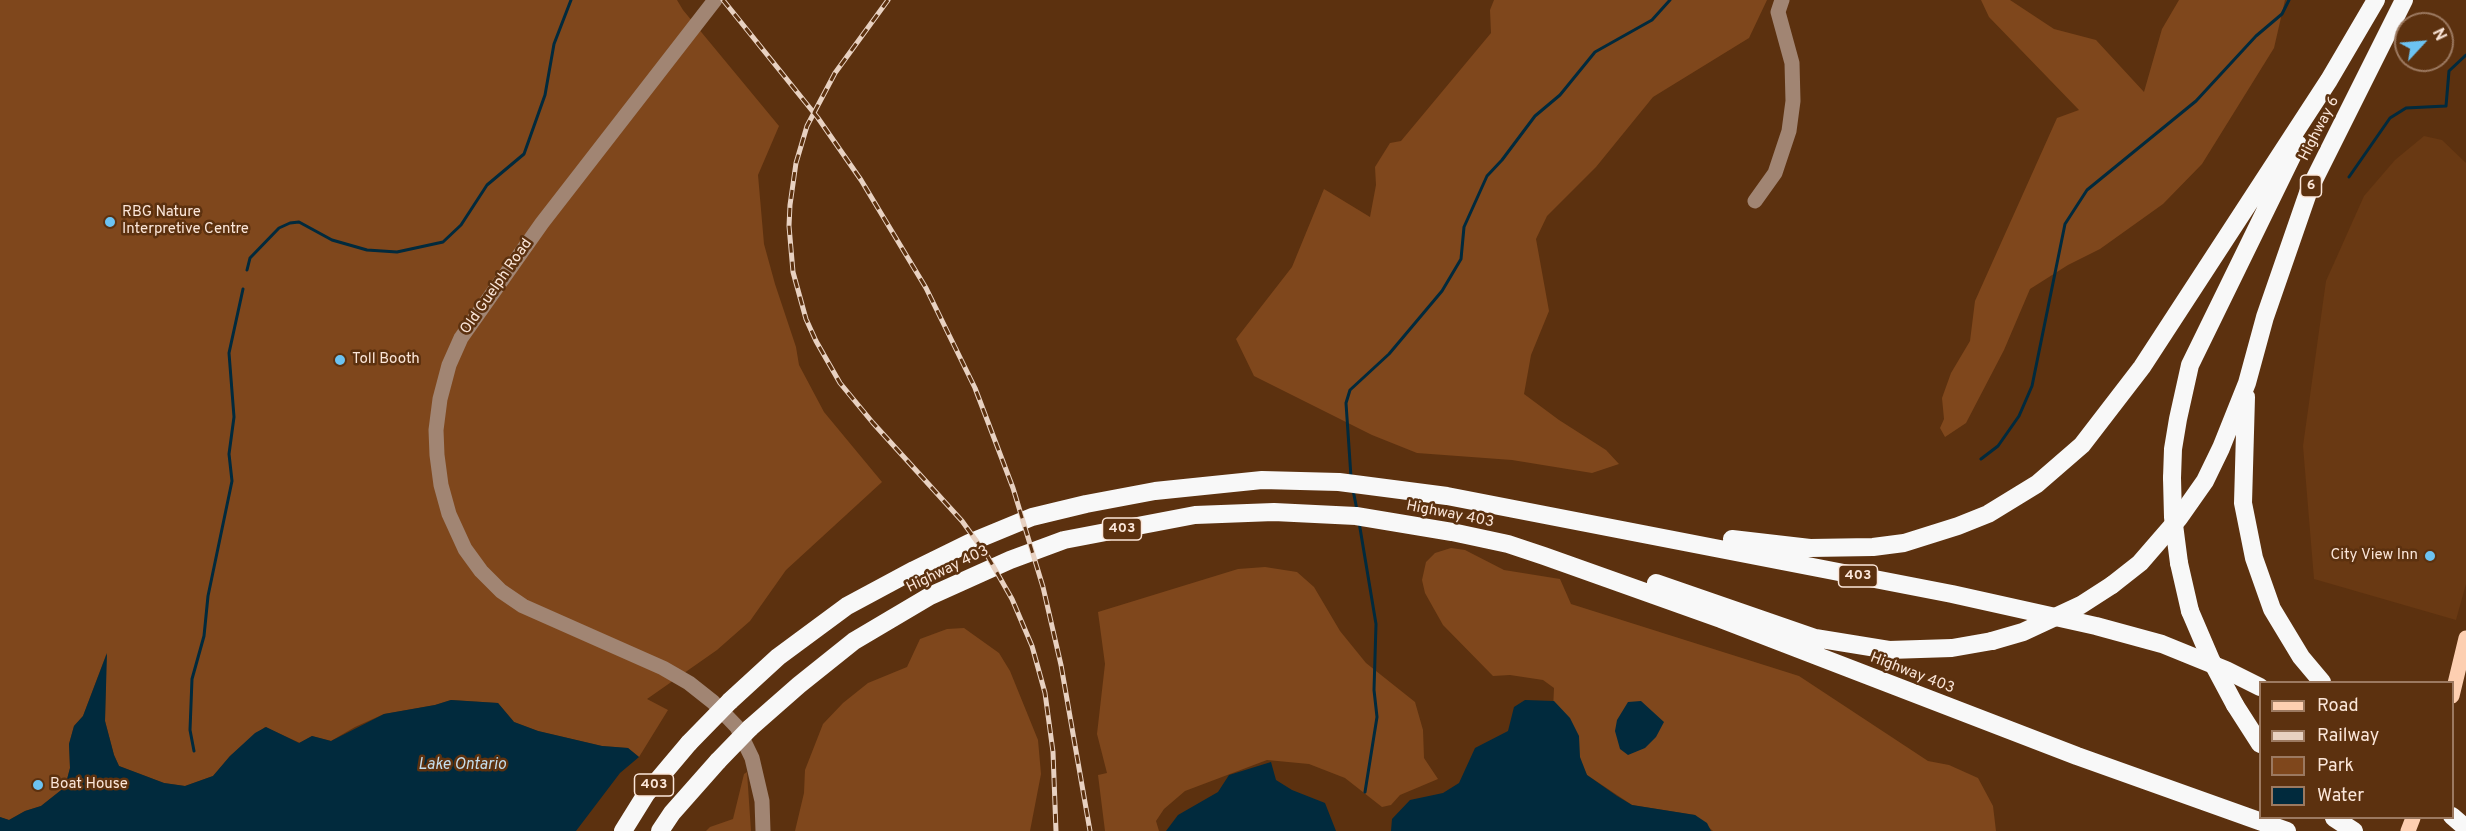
<!DOCTYPE html>
<html>
<head>
<meta charset="utf-8">
<style>
	body { margin:0 }
	#map { position:relative; width:2466px; height:831px; overflow:hidden; background:#5c310f; font-family:Overpass,sans-serif }
	canvas { display:block }
	.legend { position:absolute; left:2259px; top:681px; width:195px; height:138px; box-sizing:border-box; background:#5c310f; border:2px solid #9c7960; margin:0; padding:8px 10px; list-style:none; font-size:18px; color:#fbe6d9 }
	.legend li { display:flex; align-items:center; gap:12px; height:30px }
	.legend b { width:30px; border:2px solid #9c7960 }
	.north { position:absolute; left:2394px; top:12px; width:60px; height:60px; box-sizing:border-box; background:#5c310f; border:2px solid #9c7960; border-radius:50%; rotate:64deg; font-size:16px; font-weight:700; line-height:24px; text-align:center; color:#fbe6d9 }
	.north::after { content:''; display:block; margin:auto; width:21px; height:27px; background:#6cc3f2; clip-path:polygon(50% 0,100% 100%,50% 72%,0 100%) }
</style>
</head>
<body>
<div id="map">
<canvas width="2466" height="831"></canvas>
<ul class="legend">
<li><b style="height:8px;background:#fdcfb1"></b>Road</li>
<li><b style="height:8px;background:#e8d1c1"></b>Railway</li>
<li><b style="height:16px;background:#7f471c"></b>Park</li>
<li><b style="height:16px;background:#012a3d"></b>Water</li>
</ul>
<div class="north">N</div>
</div>
<script>
const ctx = document.querySelector('canvas').getContext('2d');
ctx.lineJoin = 'round';
function fillPath(path, color) {
  ctx.fillStyle = color;
  ctx.fill(path, 'evenodd');
}
function poly(rows) {
  const path = new Path2D();
  for (const r of rows) {
    path.moveTo(r[0], r[1]);
    for (let i = 2; i < r.length; i += 2) path.lineTo(r[i], r[i + 1]);
  }
  return path;
}
function strokePath(path, color, width, dash) {
  ctx.strokeStyle = color;
  ctx.lineWidth = width;
  ctx.lineCap = dash ? 'butt' : 'round';
  ctx.setLineDash(dash || []);
  ctx.stroke(path);
}
function write(font, color, halo, rows, align = 'center') {
  ctx.font = font + ' Overpass,sans-serif';
  ctx.lineWidth = 5;
  ctx.setLineDash([]);
  ctx.textBaseline = 'middle';
  ctx.strokeStyle = halo;
  ctx.fillStyle = color;
  for (const [text, x, y, turn = 0] of rows) {
    ctx.save();
    ctx.translate(x, y);
    ctx.rotate((+turn || 0) * Math.PI / 180);
    ctx.textAlign = isNaN(turn) ? turn : align;
    if (halo) ctx.strokeText(text, 0, 0);
    ctx.fillText(text, 0, 0);
    ctx.restore();
  }
}
const built = poly([
	[2424,136,2442,140,2466,163,2466,584,2456,620,2314,579,2303,446,2326,281,2364,196,2395,160]
]);
const green = poly([
	[0,0,677,0,683,10,779,126,758,175,764,244,775,284,796,347,799,365,824,412,882,482,786,570,750,621,717,650,647,699,668,710,639,757,628,748,602,746,538,731,514,722,498,703,451,700,435,705,384,714,355,727,331,741,312,736,300,743,265,727,230,756,213,776,185,786,164,783,119,766,114,755,105,721,106,655,83,716,74,726,69,744,70,768,65,787,41,806,25,811,9,820,0,817],
	[1494,0,1767,0,1749,38,1653,97,1596,167,1547,216,1536,239,1549,311,1531,355,1524,394,1559,420,1606,450,1619,464,1592,473,1512,460,1417,453,1372,435,1254,376,1236,339,1292,267,1324,189,1370,217,1376,185,1375,167,1390,143,1401,141,1491,33,1490,10],
	[1981,0,2010,0,2054,29,2096,40,2144,92,2162,29,2179,0,2285,0,2274,48,2202,164,2163,204,2100,249,2068,265,2030,289,2004,350,1966,423,1945,437,1940,428,1944,419,1942,398,1951,373,1970,341,1975,301,2057,118,2079,110,1989,17],
	[1451,548,1465,550,1504,570,1560,579,1571,604,1799,676,1928,761,1949,765,1978,778,1993,806,1996,831,1713,831,1695,815,1632,805,1587,775,1553,710,1554,688,1543,680,1510,675,1493,676,1443,625,1425,593,1422,580,1426,562,1435,553],
	[1265,567,1297,572,1314,587,1340,631,1366,663,1415,702,1423,730,1424,758,1438,779,1400,795,1391,805,1382,807,1345,778,1309,764,1267,760,1185,791,1164,809,1156,821,1159,831,1105,831,1098,775,1107,773,1097,734,1105,664,1098,612,1238,569],
	[964,628,999,653,1010,671,1038,740,1041,774,1030,831,795,831,804,793,805,770,823,724,843,703,868,683,907,667,920,639,947,629],
	[747,772,751,831,706,831,710,827,733,819,744,774]
]);
const water = poly([
	[107,653,105,721,114,755,119,766,164,783,185,786,213,776,230,756,255,733,266,727,299,743,312,736,331,741,384,714,435,705,451,700,498,703,514,722,538,731,602,746,628,748,639,757,620,773,576,831,0,831,0,817,9,820,25,811,41,806,65,787,70,768,69,744,74,726,83,716],
	[1525,700,1554,701,1570,718,1579,736,1580,757,1587,775,1617,796,1632,805,1695,815,1707,823,1711,831,1391,831,1392,819,1410,800,1443,793,1459,783,1475,748,1508,731,1514,707],
	[1641,701,1664,722,1656,737,1645,748,1628,755,1620,749,1615,731,1617,720,1628,702],
	[1271,762,1276,780,1292,790,1325,803,1336,831,1166,831,1178,815,1218,792,1229,775]
]);
const stream = poly([
	[2349,177,2390,118,2406,108,2446,106,2449,71,2466,55],
	[247,270,250,258,279,228,290,223,299,222,332,240,367,250,397,252,443,242,461,225,487,185,524,154,545,95,554,44,571,0],
	[1981,459,1998,446,2019,416,2032,386,2065,224,2087,190,2196,101,2256,36,2282,14,2289,0],
	[1351,477,1346,403,1350,390,1389,354,1442,291,1461,259,1464,227,1487,176,1502,160,1535,116,1560,95,1595,52,1652,20,1670,0],
	[1353,490,1357,510],
	[1359,522,1376,624,1374,690,1377,717,1365,792],
	[194,751,190,730,192,679,204,636,208,596,232,481,229,454,234,417,229,353,243,289]
]);
const minor = poly([
	[715,0,542,223,461,338,449,365,440,399,436,430,437,455,441,485,449,514,465,549,481,571,501,591,523,606,663,668,689,683,713,702,737,727,752,758,762,801,763,831],
	[1755,201,1775,173,1789,131,1793,101,1792,63,1778,12,1782,0]
]);
const major = poly([
	[2452,696,2466,638],
	[2408,831,2413,818]
]);
const highway = poly([
	[2246,397,2243,503,2254,558,2272,609,2301,657,2322,682],
	[2172,478,2173,449,2178,419,2190,365,2298,144],
	[1732,539,1810,548,1873,547,1904,543,1958,526,1988,514,2037,484,2082,445,2142,367,2329,80,2376,0],
	[2179,563,2190,611],
	[1656,583,1815,638,1889,650,1952,648,1992,641],
	[2112,585,2140,563,2179,518,2205,481,2221,448,2247,383,2265,317,2309,190,2404,0],
	[730,701,778,657,847,606,914,570,969,543,1032,517,1086,504,1155,491,1262,480,1339,482,1447,496,1952,594,2096,626,2162,644,2226,670,2260,687],
	[2235,705,2260,744],
	[750,728,799,685,854,641,930,596,1010,560,1064,540,1195,515,1274,512,1356,516,1452,532,1508,544,1544,556,1721,619,2077,756,2287,831],
	[2452,816,2466,828],
	[2334,818,2354,831],
	[623,831,646,794,689,743],
	[660,831,672,813,718,761]
]);
const rail = poly([
	[723,0,818,118,861,180,926,288,975,388,1013,488,1043,587,1061,665,1090,831],
	[888,0,835,73,807,126,796,163,790,205,789,226,793,272,806,319,816,341,840,383,873,423,962,521,988,557,1012,599,1032,646,1045,693,1053,752,1056,831]
]);
const highwayBridge = poly([
	[2172,478,2173,517,2179,563],
	[2190,611,2211,660,2235,705],
	[1992,641,2023,632,2081,605,2112,585],
	[689,743,730,701],
	[718,761,750,728]
]);
const markers = [
	[110,222,6,"#6cc3f2"],
	[340,360,6,"#6cc3f2"],
	[2430,556,6,"#6cc3f2"],
	[38,785,6,"#6cc3f2"]
];
const shields = [
	[2311,186,21],
	[1122,529,39],
	[1858,576,39],
	[654,785,39]
];
const shieldNames = [
	["6",2311,186],
	["403",1122,529],
	["403",1858,576],
	["403",654,785]
];
const streetNames = [
	["Highway 6",2320,129,-63],
	["Old Guelph Road",497,287,-55],
	["Highway 403",1450,515,11],
	["Highway 403",948,570,-26],
	["Highway 403",1912,674,21]
];
const poiNames = [
	["RBG Nature",122,213],
	["Interpretive Centre",122,230],
	["Toll Booth",352,360],
	["City View Inn",2418,556,"right"],
	["Boat House",50,785]
];
const waterNames = [
	["Lake Ontario",462,766]
];
fillPath(built, '#693913');
fillPath(green, '#7f471c');
fillPath(water, '#012a3d');
strokePath(stream, '#012a3d', 3);
strokePath(minor, '#a18573', 15);
strokePath(major, '#fdcfb1', 15);
strokePath(highway, '#f8f8f8', 18);
strokePath(rail, '#e8d1c1', 5);
strokePath(rail, '#5c310f', 3, [9]);
strokePath(highwayBridge, '#f8f8f8', 18);
for (const [x, y, r, color] of markers) {
  const dot = new Path2D();
  dot.arc(x, y, r, 0, 2 * Math.PI);
  ctx.fillStyle = color;
  ctx.fill(dot);
  strokePath(dot, '#5c310f', 2);
}
for (const [x, y, w] of shields) {
  const box = new Path2D();
  box.roundRect(x - w / 2, y - 11, w, 22, 4.5);
  ctx.fillStyle = '#5c310f';
  ctx.fill(box);
  strokePath(box, '#fbe6d9', 1.5);
}
write('bold 14px', '#fbe6d9', null, shieldNames);
write('15px', '#fbe6d9', '#5c310f', streetNames);
write('15px', '#fbe6d9', '#5c310f', poiNames, 'left');
write('italic 16px', '#c4ddec', '#5c310f', waterNames);
</script>
</body>
</html>
